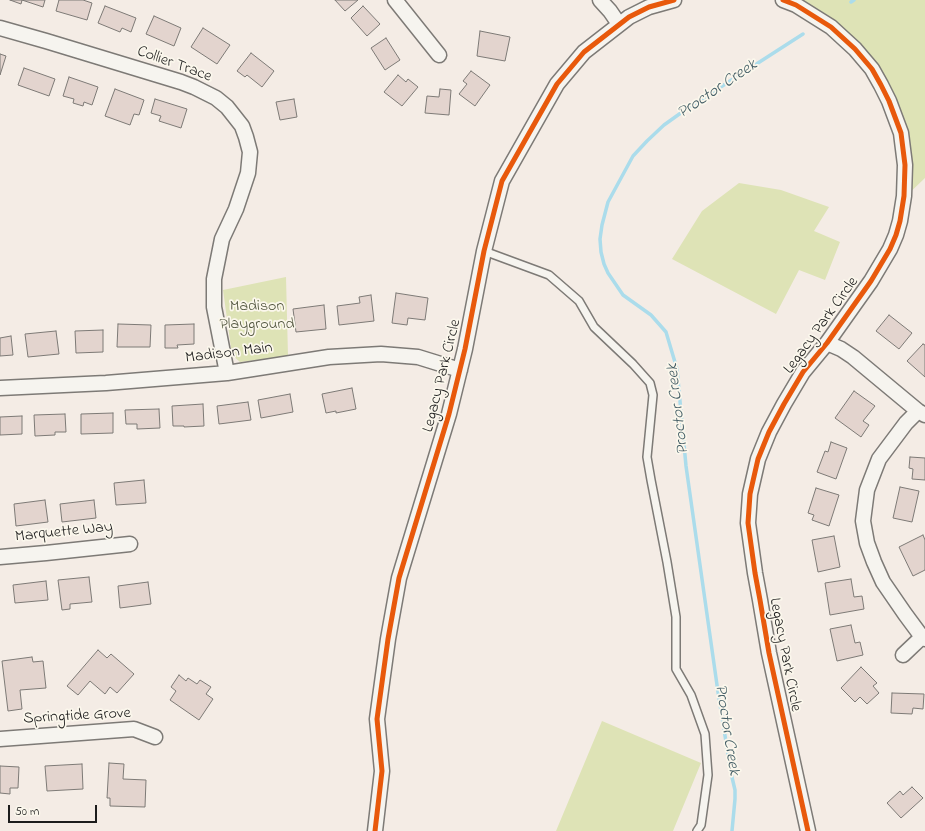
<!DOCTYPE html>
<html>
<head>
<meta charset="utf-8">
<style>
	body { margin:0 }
	#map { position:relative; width:925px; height:831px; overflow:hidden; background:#f4ece5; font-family:"Indie Flower",sans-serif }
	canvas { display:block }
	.scale { position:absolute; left:8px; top:805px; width:89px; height:18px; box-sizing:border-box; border:2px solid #1c1c1c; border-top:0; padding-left:5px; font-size:12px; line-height:14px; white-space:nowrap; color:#1c1c1c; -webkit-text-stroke:3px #fbf7ec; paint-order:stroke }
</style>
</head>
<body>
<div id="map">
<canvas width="925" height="831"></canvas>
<div class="scale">50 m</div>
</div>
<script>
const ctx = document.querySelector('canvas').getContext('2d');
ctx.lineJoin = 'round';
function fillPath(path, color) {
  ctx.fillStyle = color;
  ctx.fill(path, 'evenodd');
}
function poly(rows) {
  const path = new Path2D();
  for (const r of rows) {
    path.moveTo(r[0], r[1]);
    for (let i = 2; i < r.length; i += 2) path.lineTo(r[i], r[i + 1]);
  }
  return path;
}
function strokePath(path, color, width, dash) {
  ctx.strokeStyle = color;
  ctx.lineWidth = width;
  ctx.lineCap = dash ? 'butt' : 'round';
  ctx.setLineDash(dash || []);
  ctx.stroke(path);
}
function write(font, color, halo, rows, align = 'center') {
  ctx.font = font + ' "Indie Flower",sans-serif';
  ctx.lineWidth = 3.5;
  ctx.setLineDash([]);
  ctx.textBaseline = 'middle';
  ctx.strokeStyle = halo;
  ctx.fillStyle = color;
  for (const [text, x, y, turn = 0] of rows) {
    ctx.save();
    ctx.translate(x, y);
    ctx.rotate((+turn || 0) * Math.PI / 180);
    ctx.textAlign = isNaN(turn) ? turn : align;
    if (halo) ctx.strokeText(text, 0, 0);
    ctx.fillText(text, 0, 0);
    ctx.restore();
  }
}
const green = poly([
	[798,0,925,0,925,178,901,201,907,141,885,86],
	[739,183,781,190,829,207,814,231,840,242,825,280,799,270,776,314,672,259,702,211],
	[286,277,288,356,240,362,232,355,223,290],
	[602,721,701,763,673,831,556,831]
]);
const stream = poly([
	[851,2,854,0],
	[732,831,735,799,735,790,731,773,718,692,686,466,677,369,666,332,651,315,623,295,608,273,604,264,601,252,600,239,602,225,608,202,633,156,647,141,664,125,685,110,803,34]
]);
const building = poly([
	[10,0,45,0,43,7,22,0,21,4,10,0],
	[59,0,83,0,92,3,87,20,56,11,59,0],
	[335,0,358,0,345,11,335,0],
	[105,6,136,18,131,32,122,28,120,32,98,23,105,6],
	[363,6,380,24,367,36,351,18,363,6],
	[154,16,181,28,174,46,146,34,154,16],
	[203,28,230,45,217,64,191,47,203,28],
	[480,31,510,37,505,61,477,56,480,31],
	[386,38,400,60,385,70,371,48,386,38],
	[251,53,274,71,262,87,247,75,245,77,237,71,251,53],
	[0,54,6,56,0,75,0,54],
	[24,68,55,79,49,96,18,85,24,68],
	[471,71,490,85,475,106,459,94,467,84,463,81,471,71],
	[398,75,406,82,408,79,418,87,402,106,384,92,398,75],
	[69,77,98,87,92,105,84,102,83,106,73,103,74,99,63,96,69,77],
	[115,89,144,100,139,115,134,114,130,125,105,116,115,89],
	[440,89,451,90,449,115,425,113,427,96,439,97,440,89],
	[155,99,187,109,181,128,159,121,161,116,151,113,155,99],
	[294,99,297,117,280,120,276,102,294,99],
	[396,293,428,298,425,320,408,318,407,325,392,323,396,293],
	[371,295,374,321,339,325,337,306,360,303,359,297,371,295],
	[324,305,326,329,296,332,293,309,324,305],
	[889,315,912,333,899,349,876,331,889,315],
	[118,324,151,325,150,347,117,347,118,324],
	[194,324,194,344,177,345,178,348,165,348,165,325,194,324],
	[103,330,103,352,76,353,75,331,103,330],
	[56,331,59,354,28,357,25,334,56,331],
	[11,336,13,355,0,356,0,338,11,336],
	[923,344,925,345,925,377,907,361,923,344],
	[352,388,356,409,336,413,336,411,326,413,322,394,352,388],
	[854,391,875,406,863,421,869,425,861,437,835,418,854,391],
	[290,394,293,412,261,418,258,400,290,394],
	[248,402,251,420,219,424,217,406,248,402],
	[203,404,204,426,184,427,184,426,173,426,172,406,203,404],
	[159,409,160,428,137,429,137,424,126,424,125,410,159,409],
	[113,413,113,433,81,434,81,414,113,413],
	[65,414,66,432,55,432,55,435,35,436,34,415,65,414],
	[22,416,22,434,0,435,0,417,22,416],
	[831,442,847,448,836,479,817,472,825,451,828,452,831,442],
	[910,457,925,458,925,480,912,479,913,469,909,468,910,457],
	[144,480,146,503,116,505,114,483,144,480],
	[900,487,919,491,912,522,893,518,900,487],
	[816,488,839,495,829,526,812,520,814,515,808,513,816,488],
	[45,500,48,522,16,526,14,504,45,500],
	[94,500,96,518,62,522,60,504,94,500],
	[923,535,925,540,925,570,913,576,899,547,923,535],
	[834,536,840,567,818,572,812,540,834,536],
	[89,577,92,602,70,604,70,609,62,610,58,580,89,577],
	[851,579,854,597,862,596,864,609,830,615,825,583,851,579],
	[46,581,48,600,15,603,13,585,46,581],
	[148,582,151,604,120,608,118,586,148,582],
	[851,625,855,643,860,642,863,655,837,661,830,629,851,625],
	[98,650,107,658,111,654,134,674,117,693,110,687,105,694,90,681,78,695,67,686,98,650],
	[32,657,33,662,43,661,46,688,20,690,22,709,8,711,2,661,32,657],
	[861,667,877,683,873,686,879,693,867,704,860,697,855,702,841,688,861,667],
	[179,675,186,681,188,678,197,684,200,680,211,687,206,694,213,699,199,720,170,700,176,691,171,687,179,675],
	[892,693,924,694,923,709,913,708,912,714,891,713,892,693],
	[109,763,124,764,123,779,146,780,145,807,110,806,110,798,107,798,109,763],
	[82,764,83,789,47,791,45,766,82,764],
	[0,766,19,767,18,788,10,788,10,794,0,793,0,766],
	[912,787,923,798,901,818,887,803,900,791,903,795,912,787]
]);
const lane = poly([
	[484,251,549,275,579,301,594,327,633,364,650,383,653,395,647,457,651,480,667,562,676,617,676,669,691,695,705,734,708,775,701,825,697,831]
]);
const street = poly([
	[395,0,439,55],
	[600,0,610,11,619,24],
	[783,0,796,5,831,27,855,49,872,69,881,85,889,101,901,133,905,165,904,196,900,221,896,235,890,249,871,281,827,343,803,372,784,404,769,432,758,459,750,494,748,523,755,573,760,600,769,653,808,831],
	[0,28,46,41,181,82,194,87,216,98,227,107,242,126,246,137,250,152,248,173,236,209,222,239,214,279,214,307,227,373],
	[827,343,841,349,853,357,918,411,925,415],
	[0,388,106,383,227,373,329,357,381,354,418,357,460,370],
	[918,411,906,423,879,459,867,490,863,521,867,543,874,562,883,582,905,614,922,637,925,639],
	[0,557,46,553,130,544],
	[903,655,922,637],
	[0,739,134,729,155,737],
	[375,831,382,771,377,719,388,639,399,578,449,414,465,349,484,251,502,181,557,84,584,52,629,17,649,7,674,0]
]);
const cycleway = poly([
	[783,0,796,5,831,27,855,49,872,69,881,85,889,101,901,133,905,165,904,196,900,221,896,235,890,249,871,281,827,343,803,372,784,404,769,432,758,459,750,494,748,523,755,573,760,600,769,653,808,831],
	[375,831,382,771,377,719,388,639,399,578,449,414,465,349,484,251,502,181,557,84,584,52,629,17,649,7,674,0]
]);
const streetNames = [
	["Collier Trace",174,65,20],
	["Legacy Park Circle",822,326,-54],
	["Madison Main",229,354,-7],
	["Legacy Park Circle",443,376,-76],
	["Marquette Way",64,533,-6],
	["Legacy Park Circle",784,655,79],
	["Springtide Grove",77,717,-3]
];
const parkNames = [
	["Madison",257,307],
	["Playground",257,325]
];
const waterNames = [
	["Proctor Creek",718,90,-34],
	["Proctor Creek",679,409,-97],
	["Proctor Creek",726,730,81]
];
fillPath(green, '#dee3b6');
strokePath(stream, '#abdceb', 3.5);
fillPath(building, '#e3d4ce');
strokePath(building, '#7d7a76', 1);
strokePath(lane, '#7d7a76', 10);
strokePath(street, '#7d7a76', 17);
strokePath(lane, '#f6f4ef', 7);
strokePath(street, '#f6f4ef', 14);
strokePath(cycleway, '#e8590c', 5);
write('16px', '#1c1c1c', '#fbf7ec', streetNames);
write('16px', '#51553e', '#fbf7ec', parkNames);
write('italic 17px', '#435d65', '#fbf7ec', waterNames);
</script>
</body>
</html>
